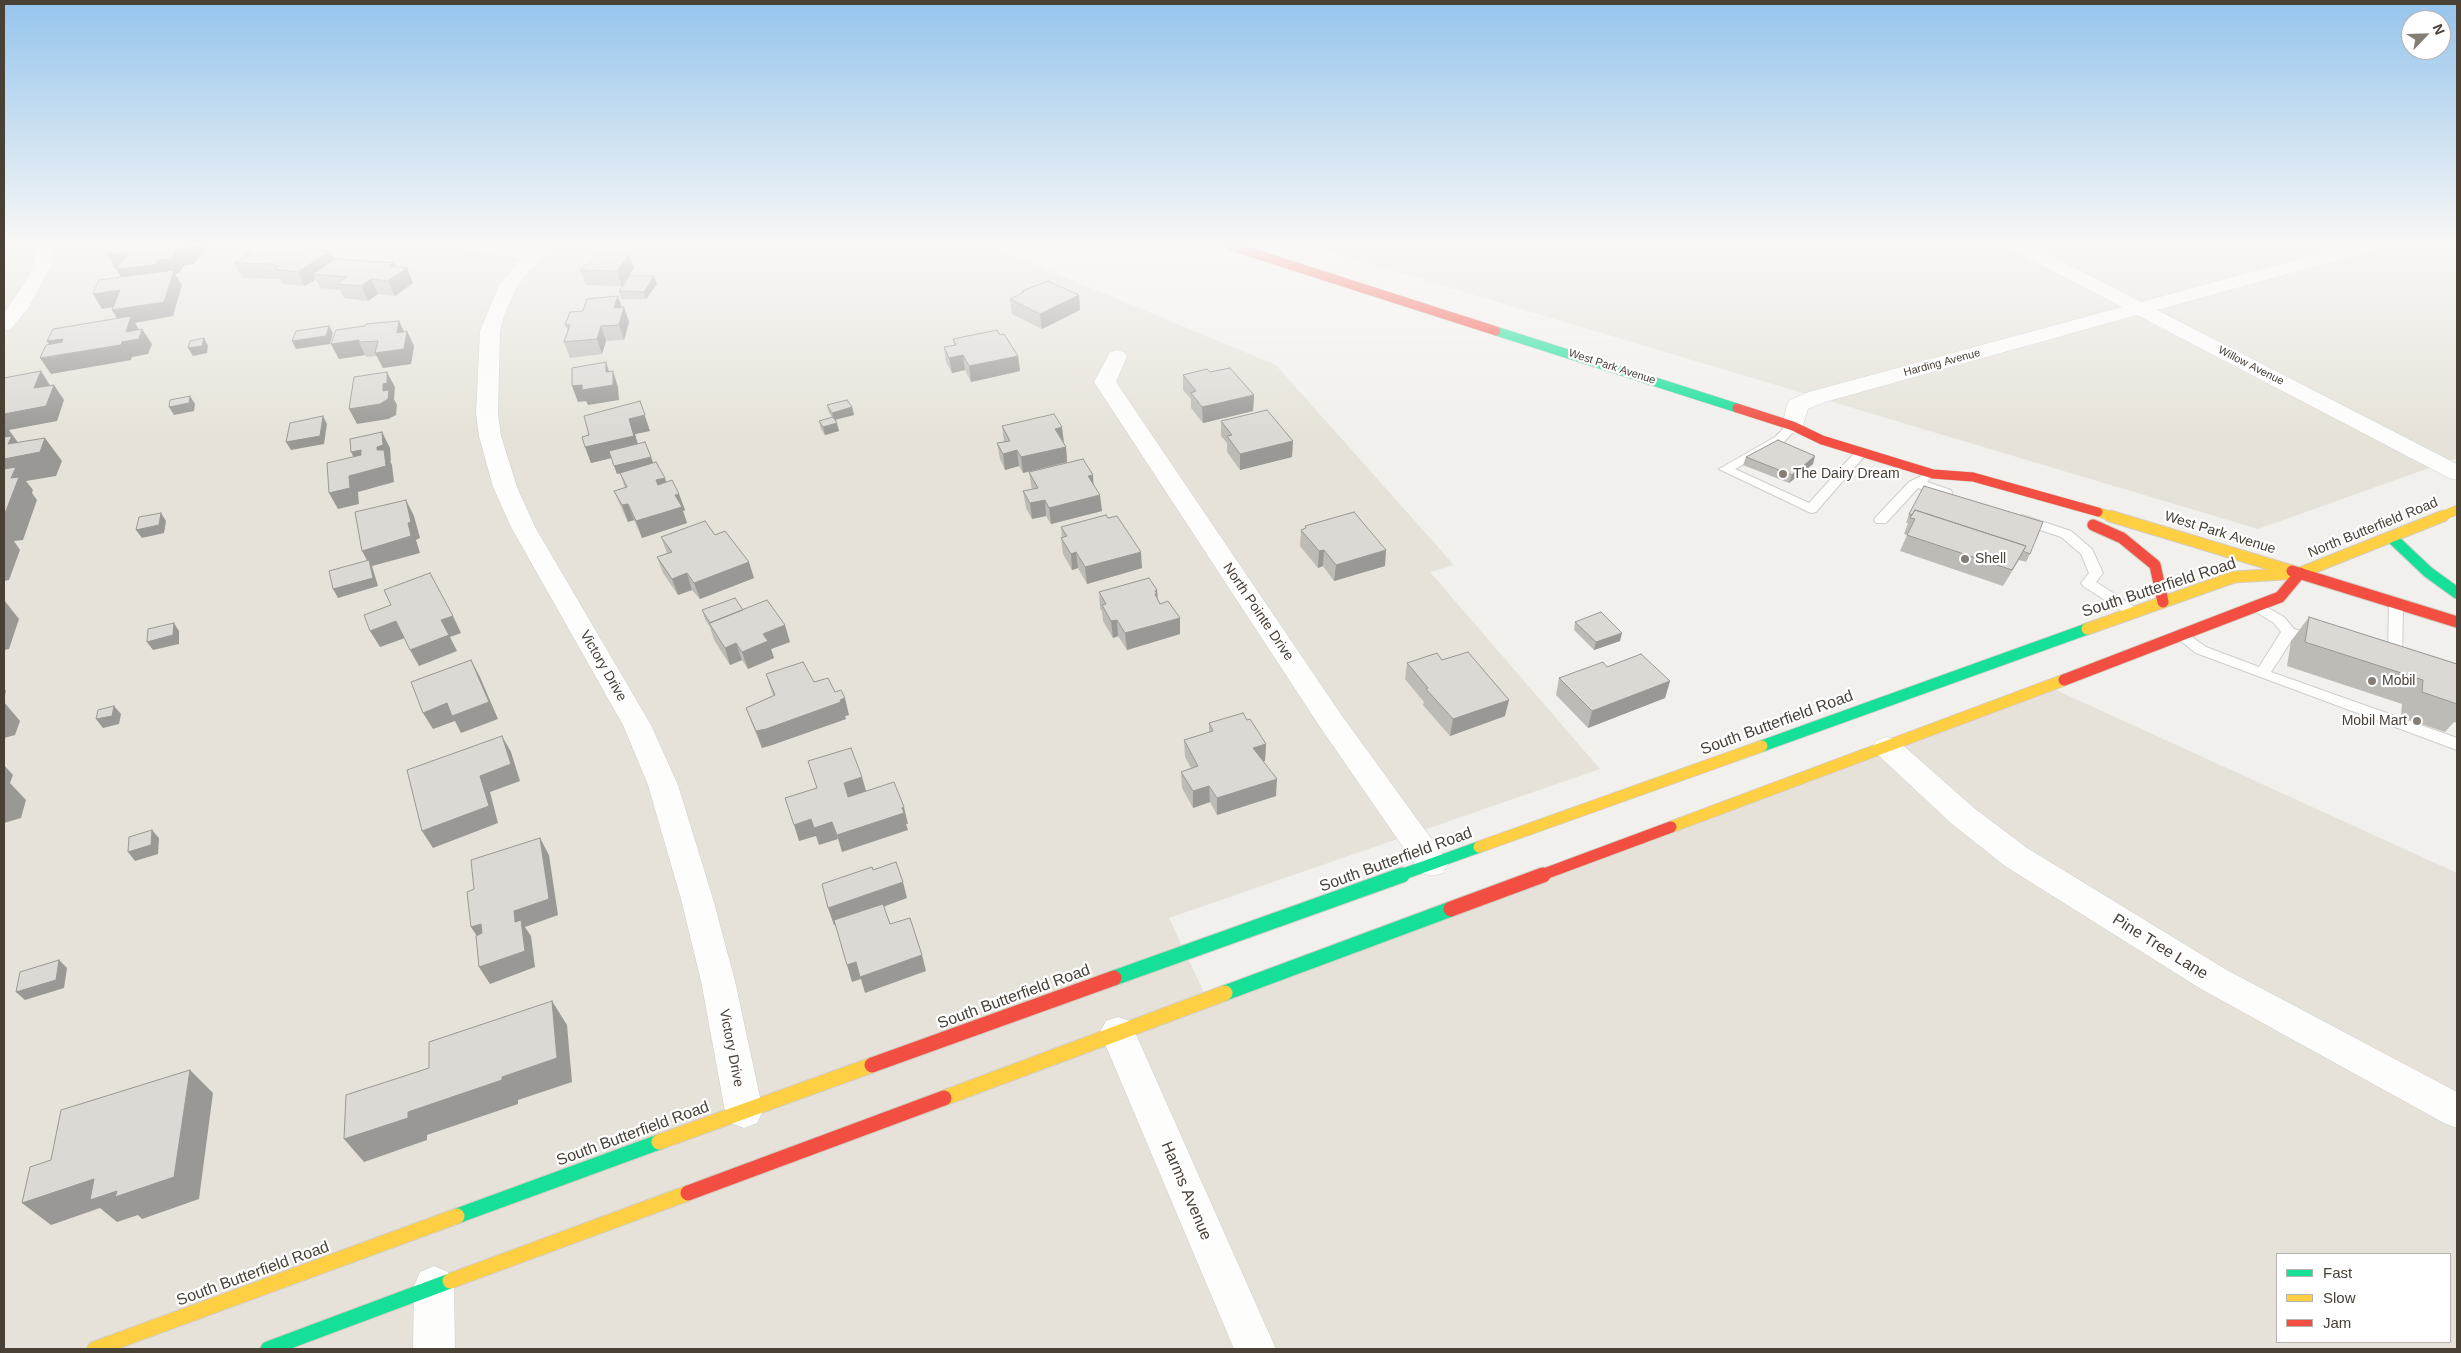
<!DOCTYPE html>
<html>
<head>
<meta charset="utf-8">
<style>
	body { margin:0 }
	#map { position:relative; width:2461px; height:1353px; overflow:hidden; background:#f2f0ec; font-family:Helvetica,sans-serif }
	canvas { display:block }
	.frame { position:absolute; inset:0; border:5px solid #494136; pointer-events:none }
	.legend { position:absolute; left:2276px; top:1253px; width:175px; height:90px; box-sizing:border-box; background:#fff; border:1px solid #b6b3af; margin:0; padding:6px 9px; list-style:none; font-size:15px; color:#494136 }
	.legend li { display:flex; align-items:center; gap:10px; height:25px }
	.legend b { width:25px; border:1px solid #b6b3af }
	.north { position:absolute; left:2401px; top:10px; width:50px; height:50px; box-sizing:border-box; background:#fff; border:1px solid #b6b3af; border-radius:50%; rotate:66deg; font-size:14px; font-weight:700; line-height:20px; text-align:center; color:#494136 }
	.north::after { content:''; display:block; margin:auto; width:18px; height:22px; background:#847e76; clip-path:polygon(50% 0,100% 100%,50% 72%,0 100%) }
</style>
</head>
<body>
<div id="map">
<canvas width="2461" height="1353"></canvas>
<div class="frame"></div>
<ul class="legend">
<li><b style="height:6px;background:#16e098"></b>Fast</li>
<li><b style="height:6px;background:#ffcf43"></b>Slow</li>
<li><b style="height:6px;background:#f24e42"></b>Jam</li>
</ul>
<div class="north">N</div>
</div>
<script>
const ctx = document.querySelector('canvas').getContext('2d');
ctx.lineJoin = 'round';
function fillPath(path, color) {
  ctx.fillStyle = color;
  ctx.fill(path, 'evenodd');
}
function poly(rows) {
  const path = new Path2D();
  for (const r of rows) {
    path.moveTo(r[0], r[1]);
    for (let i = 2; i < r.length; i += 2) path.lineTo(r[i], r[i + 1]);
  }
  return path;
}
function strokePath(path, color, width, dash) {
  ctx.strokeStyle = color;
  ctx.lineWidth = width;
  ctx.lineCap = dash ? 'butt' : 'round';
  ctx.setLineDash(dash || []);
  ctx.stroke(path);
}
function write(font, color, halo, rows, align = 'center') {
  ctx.font = font + ' Helvetica,sans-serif';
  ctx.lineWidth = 4.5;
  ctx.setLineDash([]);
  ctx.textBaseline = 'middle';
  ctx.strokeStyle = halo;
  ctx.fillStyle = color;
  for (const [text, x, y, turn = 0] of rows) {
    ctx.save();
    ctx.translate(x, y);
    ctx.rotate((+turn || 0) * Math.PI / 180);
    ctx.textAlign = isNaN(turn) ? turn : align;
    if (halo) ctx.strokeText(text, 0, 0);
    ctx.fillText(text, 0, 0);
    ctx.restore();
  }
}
const residential = poly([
	[4,246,990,246,1276,365,1454,565,1430,572,1600,769,1169,918,1207,999,2047,686,2457,873,2457,1349,4,1349],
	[2277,1254,2450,1254,2450,1342,2277,1342],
	[1310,246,2457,246,2457,458,2258,529]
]);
const lane = poly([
	[1793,422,1799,426,1783,443,1735,469,1809,503,1858,449,1862,448,1868,452,1816,512,1811,513,1719,469,1775,437,1789,423,1793,422],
	[1925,474,1931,478,1927,482,1951,490,1952,493,1951,496,1941,496,1918,488,1886,523,1876,523,1874,520,1876,517,1909,482,1925,474],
	[2022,515,2071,531,2092,549,2103,573,2096,582,2138,609,2140,612,2138,615,2128,615,2083,586,2081,583,2089,573,2081,554,2061,537,2017,522,2015,519,2022,515],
	[2396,598,2403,603,2402,661,2395,666,2388,661,2389,603,2396,598],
	[2256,601,2284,617,2294,629,2319,636,2321,639,2314,644,2293,638,2271,672,2457,738,2457,750,2196,653,2173,635,2175,632,2185,632,2206,647,2259,667,2281,632,2274,623,2251,609,2249,606,2251,603,2256,601]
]);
const street = poly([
	[36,246,54,246,53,261,29,307,11,329,4,331,4,313,26,281,35,261,36,246],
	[458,246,534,248,557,246,529,271,517,286,504,316,500,331,498,414,501,436,517,487,535,527,651,725,678,785,713,899,735,981,763,1111,757,1123,744,1128,731,1123,725,1111,701,981,681,899,648,785,623,725,511,527,493,487,479,436,476,414,480,331,499,285,522,258,467,251,461,250,458,246],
	[2009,246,2032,246,2141,302,2347,246,2377,246,2374,250,2157,310,2457,464,2457,480,2449,478,2137,315,1825,402,1808,409,1801,431,1793,433,1785,431,1782,426,1787,405,1790,400,1809,392,2122,307,2012,250,2009,246],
	[1117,350,1124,352,1127,356,1116,382,1340,713,1443,855,1448,864,1443,873,1432,876,1421,873,1320,727,1094,382,1110,352,1117,350],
	[1887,737,1897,740,1974,808,2027,848,2225,969,2457,1092,2457,1128,2444,1123,2201,989,2005,866,1952,824,1877,754,1872,747,1877,740,1887,737],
	[1118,1017,1130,1021,1276,1349,1234,1349,1100,1032,1106,1021,1118,1017],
	[434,1266,448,1272,454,1286,455,1349,413,1349,414,1286,420,1272,434,1266]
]);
const fastFar2 = poly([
	[1496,331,1737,408]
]);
const fastFar1 = poly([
	[2391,537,2428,572,2457,593],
	[1762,746,2087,629],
	[1398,876,1479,847]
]);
const fast = poly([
	[1114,978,1402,875],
	[1225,993,1451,909],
	[457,1216,659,1142],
	[268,1349,450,1281]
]);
const slowFar2 = poly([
	[2098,512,2114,517],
	[2440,517,2457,510]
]);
const slowFar1 = poly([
	[2110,516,2292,571],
	[2087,629,2234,577,2300,573,2443,516],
	[1671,827,2064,680],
	[1479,847,1762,746]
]);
const slow = poly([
	[944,1098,1225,993],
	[659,1142,872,1065],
	[450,1281,688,1193],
	[95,1349,457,1216]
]);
const jamFar2 = poly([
	[1231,246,1496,331],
	[1737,408,1793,426,1822,440,1933,474,1973,477,2098,512]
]);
const jamFar1 = poly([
	[2093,525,2122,538,2155,565,2163,602],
	[2292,571,2457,622],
	[2064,680,2280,597,2300,573],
	[1539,876,1671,827]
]);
const jam = poly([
	[1451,909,1543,875],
	[872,1065,1114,978],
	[688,1193,944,1098]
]);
const wall = poly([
	[242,253,334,260,394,263,396,267,407,268,413,283,395,296,378,294,368,301,344,298,340,290,320,288,316,279,305,286,282,284,280,279,278,279,242,278,234,263,244,257],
	[634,268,622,286,586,285,580,270],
	[654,276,657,284,646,299,621,299,619,291],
	[1022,291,1079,295,1080,310,1042,329,1012,314,1010,299,1022,293],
	[622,307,624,307,629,322,624,340,606,341,602,354,570,358,564,342,568,331,565,325],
	[399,321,404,332,414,346,411,364,383,368,377,356,366,357,365,355,339,359,331,344],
	[1000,335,1018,356,1020,371,971,382,965,370,952,373,946,362,944,347,954,345,953,339],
	[1210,372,1254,395,1253,411,1203,423,1191,408,1191,399,1183,390,1183,375],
	[827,405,852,407,854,415,835,420,839,431,825,435,821,429,819,421,832,417,829,413],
	[1221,421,1292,457,1240,470,1227,452,1227,443,1221,436],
	[1002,426,1064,443,1066,447,1067,462,1023,473,1019,466,1005,470,1000,459,997,443,1004,442],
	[650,431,635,434,637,444,653,463,666,482,679,494,685,510,683,511,687,523,642,538,634,520,628,522,621,507,614,491,625,488,620,473,617,474,612,458,591,463,582,437],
	[1746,457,1813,464,1789,483,1743,465],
	[1029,472,1094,484,1102,511,1051,524,1046,516,1032,519,1026,508,1023,491,1032,490],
	[1909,514,2030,554,2026,562,2019,560,2003,586,1900,551,1907,535,1904,534,1908,523,1906,523],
	[1108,518,1142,568,1087,584,1078,568,1072,570,1063,554,1061,538,1062,537,1061,527],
	[1305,526,1385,566,1334,581,1323,566,1318,568,1300,546,1301,530,1305,529],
	[715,535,754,578,700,599,692,590,678,595,663,573,657,557,667,553,661,537],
	[1157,590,1158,600,1180,634,1127,650,1118,636,1113,638,1103,621,1102,612,1100,608,1099,592],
	[702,610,743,610,790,642,771,649,774,658,748,669,742,660,730,665,714,640,710,627,705,619],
	[2309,617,2457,664,2457,723,2454,722,2445,732,2401,717,2402,704,2287,666,2291,641],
	[1575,622,1620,641,1594,650,1574,630],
	[1442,660,1505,716,1450,736,1423,705,1424,702,1405,679,1407,663],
	[1607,667,1670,681,1665,698,1588,728,1556,695,1559,678],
	[766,674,814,682,835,692,849,715,845,716,846,719,772,745,762,748,752,724,746,708,773,696],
	[1247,720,1266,744,1265,761,1263,761,1276,796,1217,815,1210,802,1193,808,1182,788,1181,772,1191,768,1185,757,1184,740,1209,732,1209,723]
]);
const shadedWall = poly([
	[189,246,204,246,205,249,194,264,185,265,179,273,175,274,182,285,173,316,135,323,140,331,142,329,152,344,148,354,132,357,131,360,51,374,40,358,57,356,47,341,121,325,112,310,125,283,116,269,158,260,177,250],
	[330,251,337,265,313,274,316,279,305,286,298,272],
	[130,252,139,266,115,268,107,254],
	[629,254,634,268,622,286,617,271],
	[394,263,399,274,407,268,413,283,395,296,388,281,389,266],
	[654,276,657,284,646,299,644,292],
	[371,279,378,294,368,301,361,286],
	[120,290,129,304,102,309,93,294],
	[1079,295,1080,310,1042,329,1040,314],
	[618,296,623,311,614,308],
	[624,307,629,322,624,340,619,325],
	[399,321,406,336,407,331,414,346,411,364,383,368,375,353,397,333],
	[329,326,333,333,330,344,296,349,292,341],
	[601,326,606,341,602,354,597,339],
	[204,338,208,346,207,353,193,356,188,348],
	[359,340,359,342,365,355,339,359,331,344],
	[963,355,965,370,952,373,949,358],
	[1018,356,1020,371,971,382,969,366],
	[606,362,611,378,613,371,618,387,619,400,588,405,586,401,578,402,572,386,606,372],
	[41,371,51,387,34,388],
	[387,372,395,387,394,399,397,405,396,415,388,419,357,424,349,409,383,391,383,384],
	[54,385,64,400,57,421,9,430,19,444,45,438,62,461,56,476,26,481,33,490,32,493,37,500,23,540,14,541,20,550,9,580,4,581,4,414],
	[1254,395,1253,411,1203,423,1202,407],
	[190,396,195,404,194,411,174,415,169,407],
	[640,401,650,431,635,434,640,451,591,463,585,447,629,419],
	[852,407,854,415,834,420,832,413],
	[323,416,327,424,324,444,291,450,286,442],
	[837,423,839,431,825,435,823,427],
	[1062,427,1064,443,1055,429],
	[382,432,390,448,391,461,390,461,392,465,394,482,358,492,359,504,338,509,329,493,349,476,377,450,377,447],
	[1293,441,1292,457,1240,470,1240,454],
	[1066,447,1067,462,1023,473,1021,457],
	[361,450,369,466,359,468,351,452],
	[1017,450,1019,466,1005,470,1003,454],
	[1815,456,1813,464,1789,483,1792,475],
	[651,457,654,465,617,474,614,466],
	[1093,475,1094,491,1088,476],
	[665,478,670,494,662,496,656,480],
	[679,494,685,510,683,511,687,523,642,538,636,521,675,495],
	[1100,495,1102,511,1051,524,1049,508],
	[406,500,414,516,420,538,416,540,420,553,372,566,378,586,338,598,333,589,370,566,362,551,408,523],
	[1045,500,1046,516,1032,519,1030,503],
	[628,504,634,520,628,522,622,505],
	[161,513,166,521,164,533,142,538,136,530],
	[1324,550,1323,566,1318,568,1319,551],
	[1386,550,1385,566,1334,581,1336,565],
	[1076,552,1078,568,1072,570,1071,554],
	[1141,552,1142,568,1087,584,1085,567],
	[749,562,754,578,700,599,694,583],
	[687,573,692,590,678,595,672,579],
	[1157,590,1158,606,1155,611,1155,591],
	[4,600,19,619,9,649,4,650],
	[453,616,461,633,450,637,457,651,419,666,410,650,441,620],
	[1180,618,1180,634,1127,650,1125,633],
	[1117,620,1118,636,1113,638,1111,621],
	[396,621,405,638,380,647,370,631],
	[174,623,179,631,179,644,153,650,147,642],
	[785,625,790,642,771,649,774,658,748,669,742,652,763,634],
	[1622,633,1620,641,1594,650,1596,642],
	[736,643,742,660,730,665,725,648],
	[471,660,480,677,498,719,461,733,455,721,433,729,423,713],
	[1670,681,1665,698,1588,728,1592,711],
	[4,688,6,691,4,699],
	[845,698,849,715,845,716,846,719,772,745,762,748,756,731],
	[1509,700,1505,716,1450,736,1453,719],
	[4,702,20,721,15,735,4,738],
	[114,706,121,714,119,724,103,728,96,719],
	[502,736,511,752,520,781,490,792,498,823,433,848,422,831,480,776],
	[1266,744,1265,761,1253,765,1253,748],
	[4,765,13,775,10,783,26,800,21,818,4,823],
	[862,777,867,794,849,800,844,783],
	[1277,779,1276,796,1217,815,1217,798],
	[1209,786,1210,802,1193,808,1193,791],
	[904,807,908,824,906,824,908,830,842,852,837,835],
	[811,819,832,822,838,839,819,845,816,836,799,841,794,825],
	[152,830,159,838,158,854,135,861,128,852],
	[540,838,549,855,558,915,525,927,531,936,535,967,490,984,479,967,515,922,514,911],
	[903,882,907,898,834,925,828,908],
	[481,924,491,940,482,944,471,927],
	[922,955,926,971,865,993,861,979,852,982,847,965,856,962],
	[59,960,67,968,64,988,25,1000,16,992],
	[552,1001,567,1025,572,1082,518,1100,518,1104,427,1135,427,1140,364,1162,344,1139,408,1112,502,1077],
	[190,1070,213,1093,199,1199,142,1219,138,1215,117,1222,100,1208,51,1225,22,1203]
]);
const building = poly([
	[113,246,189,246,186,249,177,250,171,259,158,260,154,265,116,269,130,252,107,254,113,246],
	[253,246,293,246,330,251,298,272,275,269,280,266,270,264,234,263,250,254,242,253,253,246],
	[598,254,629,254,617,271,580,270,584,265,589,265,598,254],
	[335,259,394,263,389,266,407,268,388,281,371,279,361,286,337,284,347,277,313,274,335,259],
	[174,270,164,302,112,310,120,290,93,294,99,280,174,270],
	[630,276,654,276,644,292,619,291,630,276],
	[1048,281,1079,295,1040,314,1010,299,1024,292,1022,291,1048,281],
	[618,296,614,308,624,307,619,325,601,326,597,339,564,342,570,325,565,325,570,312,583,311,587,299,618,296],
	[131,316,126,332,142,329,139,339,122,342,121,345,40,358,46,345,62,342,63,339,47,341,53,329,131,316],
	[399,321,397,333,407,331,404,349,375,353,378,341,359,342,359,340,331,344,336,330,365,326,366,324,399,321],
	[329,326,326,336,292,341,296,331,329,326],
	[997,330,1000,335,1004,334,1018,356,969,366,963,355,949,358,944,347,956,345,953,339,997,330],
	[204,338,202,346,188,348,190,341,204,338],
	[606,362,606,372,613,371,613,385,582,390,582,385,572,386,572,368,606,362],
	[1230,368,1254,395,1202,407,1191,393,1196,391,1183,375,1207,369,1210,372,1230,368],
	[41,371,34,388,54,385,46,406,4,414,4,378,41,371],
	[387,372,387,383,383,384,383,391,389,390,388,399,380,404,349,409,354,377,387,372],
	[190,396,189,403,169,407,170,400,190,396],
	[847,400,852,407,832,413,827,405,847,400],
	[640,401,645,415,629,419,634,436,585,447,582,437,589,435,584,416,640,401],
	[1267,410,1293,441,1240,454,1227,436,1232,435,1221,421,1267,410],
	[1054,414,1062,427,1055,429,1066,447,1021,457,1017,450,1003,454,997,443,1010,441,1002,426,1054,414],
	[323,416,320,436,286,442,290,423,323,416],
	[833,417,837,423,823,427,819,421,833,417],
	[382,432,383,445,377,447,377,450,384,450,386,466,349,476,350,488,329,493,327,463,361,455,361,450,351,452,350,439,382,432],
	[12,436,8,444,45,438,40,452,4,459,4,437,12,436],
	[1778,440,1815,456,1792,475,1746,457,1778,440],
	[645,442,651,457,614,466,609,451,645,442],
	[1083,459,1093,475,1088,476,1100,495,1049,508,1045,500,1030,503,1023,491,1038,488,1029,472,1083,459],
	[656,462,665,478,656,480,658,485,672,480,679,494,675,495,682,507,636,521,628,504,622,505,614,491,627,487,620,473,656,462],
	[16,467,11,478,19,477,4,516,4,469,16,467],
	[1924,486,2043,522,2030,554,2023,551,2026,546,1915,510,1912,515,1909,514,1924,486],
	[406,500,411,522,408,523,411,536,362,551,355,512,406,500],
	[1915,510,2026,546,2012,570,1907,535,1915,519,1910,518,1915,510],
	[1354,512,1386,550,1336,565,1324,550,1319,551,1301,530,1306,528,1305,526,1354,512],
	[161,513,159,525,136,530,139,517,161,513],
	[1106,515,1108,518,1117,516,1141,552,1085,567,1076,552,1071,554,1061,538,1067,536,1061,527,1106,515],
	[705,521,715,535,725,531,749,562,694,583,687,573,672,579,657,557,672,552,661,537,705,521],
	[369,560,373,578,333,589,329,571,369,560],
	[430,573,453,616,441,620,449,635,410,650,396,621,370,631,364,615,391,605,384,590,430,573],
	[1149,578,1157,590,1155,591,1157,594,1155,594,1160,604,1168,601,1180,618,1125,633,1117,620,1111,621,1102,605,1106,604,1099,592,1149,578],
	[735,598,743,610,710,623,702,610,735,598],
	[767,600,785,625,763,634,768,641,742,652,736,643,725,648,709,623,767,600],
	[1601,612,1622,633,1596,642,1575,622,1601,612],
	[2309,617,2457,664,2457,704,2422,692,2423,680,2305,642,2309,617],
	[174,623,173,635,147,642,148,629,174,623],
	[1468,652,1509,700,1453,719,1426,689,1428,688,1407,663,1437,653,1442,660,1468,652],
	[1641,654,1670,681,1592,711,1559,678,1603,662,1607,667,1641,654],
	[471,660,489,702,452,716,447,703,423,713,411,682,471,660],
	[803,662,814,682,828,678,835,692,841,690,845,698,840,700,841,702,766,729,756,731,746,708,775,695,766,674,803,662],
	[114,706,112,716,96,719,98,710,114,706],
	[1243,713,1247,720,1250,719,1266,744,1253,748,1277,779,1217,798,1209,786,1193,791,1181,772,1198,766,1184,740,1213,731,1209,723,1243,713],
	[502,736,511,764,480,776,489,806,422,831,407,770,502,736],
	[851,748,862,777,844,783,848,797,894,782,904,807,902,808,904,813,837,835,832,822,814,828,811,819,794,825,785,798,817,788,808,761,851,748],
	[152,830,151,845,128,852,129,837,152,830],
	[540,838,549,899,514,911,515,922,521,920,525,951,479,967,476,936,482,933,481,924,471,927,467,892,474,889,471,860,540,838],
	[896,862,903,882,828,908,822,884,872,867,873,870,896,862],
	[883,904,890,924,910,918,922,955,860,977,856,962,847,965,834,920,883,904],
	[59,960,56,980,16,992,20,972,59,960],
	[552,1001,557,1058,502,1077,502,1080,408,1112,408,1118,344,1139,346,1095,429,1068,429,1042,552,1001],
	[190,1070,174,1177,115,1197,117,1191,90,1200,94,1179,22,1203,30,1167,51,1160,61,1110,190,1070]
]);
const markers = [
	[1783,474,5,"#847e76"],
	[1965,559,5,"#847e76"],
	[2372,681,5,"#847e76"],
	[2417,721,5,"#847e76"]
];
const farStreetnames = [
	["Harding Avenue",1942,363,-15],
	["Willow Avenue",2251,366,27],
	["West Park Avenue",1612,367,18]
];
const poiNames = [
	["The Dairy Dream",1793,474],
	["Shell",1975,559],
	["Mobil",2382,681],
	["Mobil Mart",2407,721,"right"]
];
const streetNames = [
	["North Butterfield Road",2373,528,-22],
	["West Park Avenue",2220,533,17],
	["North Pointe Drive",1258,612,56],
	["Victory Drive",603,666,60],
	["Victory Drive",731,1048,79]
];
const nearStreetnames = [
	["South Butterfield Road",2159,588,-18],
	["South Butterfield Road",1777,723,-20],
	["South Butterfield Road",1396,860,-20],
	["Pine Tree Lane",2160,947,32],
	["South Butterfield Road",1014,997,-20],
	["South Butterfield Road",633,1134,-20],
	["Harms Avenue",1186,1191,67],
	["South Butterfield Road",253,1274,-20]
];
fillPath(residential, '#e6e2d9');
strokePath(lane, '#d0cec9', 2);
strokePath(street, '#d0cec9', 1);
strokePath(fastFar2, '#d2cdc2', 10);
strokePath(fastFar1, '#d2cdc2', 13);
strokePath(fast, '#d2cdc2', 17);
strokePath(slowFar2, '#d2cdc2', 10);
strokePath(slowFar1, '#d2cdc2', 13);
strokePath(slow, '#d2cdc2', 17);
strokePath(jamFar2, '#d2cdc2', 10);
strokePath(jamFar1, '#d2cdc2', 13);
strokePath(jam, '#d2cdc2', 17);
fillPath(lane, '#fdfdfc');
fillPath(street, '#fdfdfc');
strokePath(fastFar2, '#16e098', 9);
strokePath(fastFar1, '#16e098', 11);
strokePath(fast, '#16e098', 15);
strokePath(slowFar2, '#ffcf43', 9);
strokePath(slowFar1, '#ffcf43', 11);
strokePath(slow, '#ffcf43', 15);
strokePath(jamFar2, '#f24e42', 9);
strokePath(jamFar1, '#f24e42', 11);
strokePath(jam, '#f24e42', 15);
fillPath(wall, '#bdbbb6');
fillPath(shadedWall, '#9a9894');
fillPath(building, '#dcd9d4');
strokePath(building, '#9a9894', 1);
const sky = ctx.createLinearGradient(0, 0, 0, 436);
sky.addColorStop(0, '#95c4ec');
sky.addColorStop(0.56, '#f9f8f6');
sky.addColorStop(1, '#f9f8f600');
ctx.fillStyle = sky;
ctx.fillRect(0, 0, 2461, 436);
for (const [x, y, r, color] of markers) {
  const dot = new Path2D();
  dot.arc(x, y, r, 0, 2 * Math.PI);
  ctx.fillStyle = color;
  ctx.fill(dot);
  strokePath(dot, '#fff', 2);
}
write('11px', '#494136', '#fff', farStreetnames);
write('14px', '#494136', '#fff', poiNames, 'left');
write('14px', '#494136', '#fff', streetNames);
write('16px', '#494136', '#fff', nearStreetnames);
</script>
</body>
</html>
